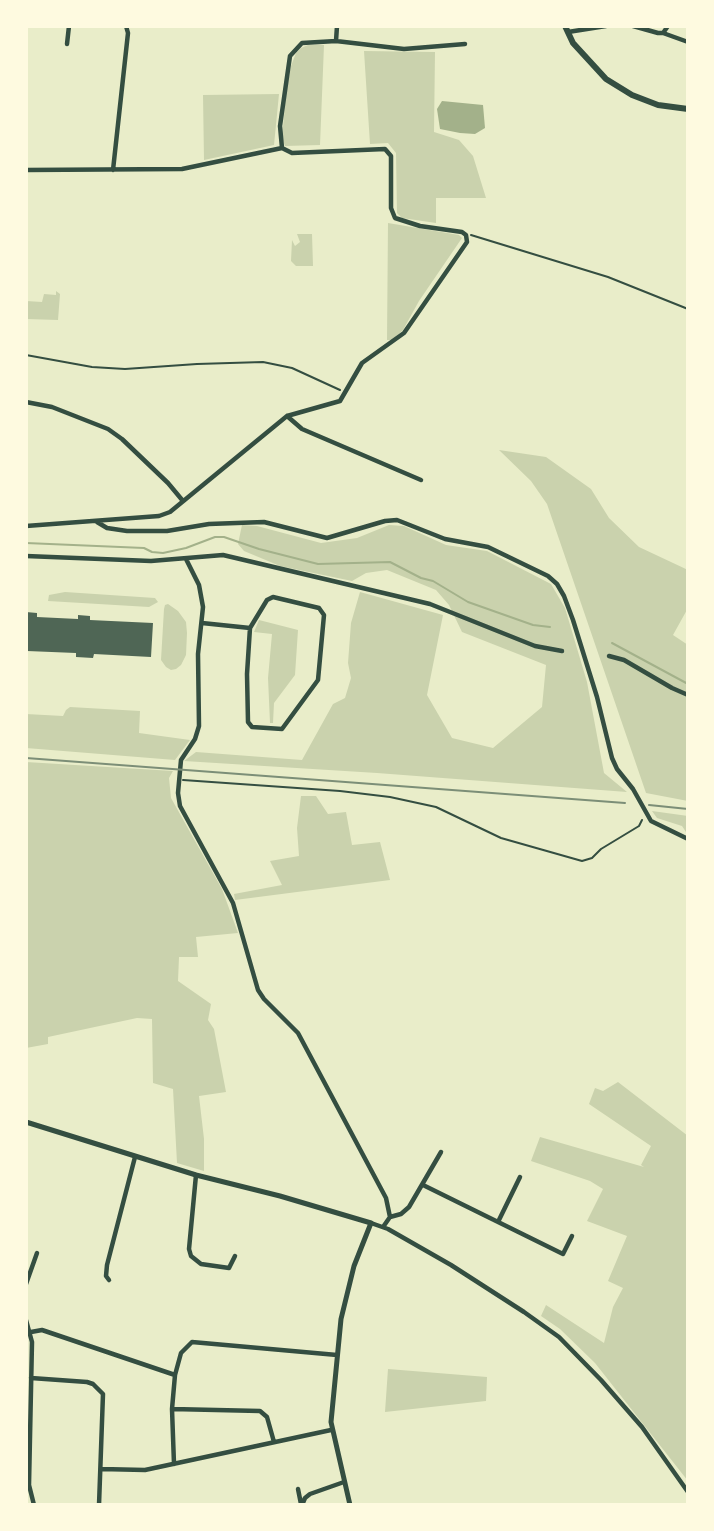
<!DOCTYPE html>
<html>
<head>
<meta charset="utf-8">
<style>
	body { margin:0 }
	#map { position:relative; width:714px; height:1531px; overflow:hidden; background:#e9edc9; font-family:"Varela Round",sans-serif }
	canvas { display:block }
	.frame { position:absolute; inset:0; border:28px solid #fefae0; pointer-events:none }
</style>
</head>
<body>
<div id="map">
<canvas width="714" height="1531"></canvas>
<div class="frame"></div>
</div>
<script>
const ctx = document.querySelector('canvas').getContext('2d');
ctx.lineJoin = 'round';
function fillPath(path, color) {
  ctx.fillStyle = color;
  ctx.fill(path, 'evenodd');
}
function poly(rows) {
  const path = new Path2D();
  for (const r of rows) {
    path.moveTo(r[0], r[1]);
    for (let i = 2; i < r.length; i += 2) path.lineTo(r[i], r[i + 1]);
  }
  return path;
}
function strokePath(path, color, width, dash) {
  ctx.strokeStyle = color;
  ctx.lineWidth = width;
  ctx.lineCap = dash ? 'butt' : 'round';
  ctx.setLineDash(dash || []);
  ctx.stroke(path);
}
const green = poly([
	[308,45,324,45,320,145,285,146,282,138,286,94,291,66,296,53,301,48],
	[364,51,435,52,434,132,459,140,473,156,486,198,436,198,436,223,402,218,397,213,396,153,388,143,370,144],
	[279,94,274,145,204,160,203,95],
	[388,223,459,235,462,238,419,301,403,330,392,340,387,340],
	[297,234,312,234,313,266,296,266,291,261,292,240,295,246,300,242],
	[56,291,60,294,58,320,26,319,26,301,42,302,44,294,56,295],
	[499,450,546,457,591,489,609,518,639,547,688,570,688,608,673,635,688,645,688,801,646,793,547,504,531,481],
	[242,525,257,526,321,543,357,538,389,525,404,526,446,545,487,551,551,584,565,608,587,682,604,773,627,792,377,773,184,761,196,752,302,760,333,704,345,698,351,678,348,663,351,623,360,592,443,615,427,695,452,738,493,748,542,707,546,665,462,632,449,605,436,590,387,570,366,573,352,581,280,566,244,551,238,544],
	[65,592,155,598,158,602,149,607,48,601,49,595],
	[168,604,178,611,186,622,187,633,186,655,181,665,176,669,171,670,166,667,161,660,164,609,165,605],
	[259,620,298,630,295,675,274,703,273,723,270,723,268,678,272,634,254,632],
	[70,707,140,711,139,733,190,740,175,760,26,748,26,714,63,716,66,710],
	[26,762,173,771,169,778,171,798,222,889,238,933,196,937,198,957,179,957,178,981,211,1004,208,1020,214,1029,226,1092,199,1096,204,1139,204,1171,177,1163,173,1089,153,1083,152,1019,137,1018,48,1037,48,1044,26,1048],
	[301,796,316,796,328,814,346,812,352,845,380,842,390,880,235,900,234,894,282,885,270,861,299,856,297,828],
	[652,811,688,816,688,835,682,826,657,818],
	[618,1082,688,1136,688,1481,595,1363,560,1329,541,1316,546,1305,604,1343,613,1307,623,1288,608,1281,627,1236,587,1221,603,1189,590,1181,531,1161,540,1137,644,1167,641,1165,651,1146,589,1104,595,1088,603,1091],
	[388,1369,487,1377,486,1401,385,1412]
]);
const water = poly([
	[442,101,483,105,485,128,475,134,460,133,440,129,437,109]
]);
const stream = poly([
	[26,543,144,548,152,552,163,553,186,548,215,537,224,537,259,549,318,564,390,562,421,578,433,581,468,602,533,625,550,627],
	[612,643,688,684]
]);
const building = poly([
	[26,612,37,613,37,617,78,619,78,615,90,616,90,620,153,623,151,657,94,654,93,658,76,657,76,653,27,651]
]);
const path = poly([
	[471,235,608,277,688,309],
	[26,355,92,367,125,369,197,364,263,362,292,368,340,390],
	[183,780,340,791,390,797,436,807,501,838,582,861,592,858,601,849,639,826,642,820]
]);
const minor = poly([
	[633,26,658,33,663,33,668,26],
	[568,32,606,26],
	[663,33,688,42],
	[336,41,404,49,465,44],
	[67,44,69,26],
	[282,148,280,126,290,56,302,43,336,41,337,26],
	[26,170,182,169,282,148,292,153,385,149,391,156,391,208,395,218,420,226,462,232,466,235,467,242,404,333,362,363,340,401,287,416,170,512,159,516,26,526],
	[113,170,128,33,126,26],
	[26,402,52,407,108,429,122,439,168,483,183,501],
	[287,416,302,429,421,480],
	[97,522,107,528,127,531,167,531,209,524,264,522,327,538,385,521,397,520,445,539,488,547,548,576,557,584,564,596,573,620,597,697,612,758,617,769,633,789,651,821,688,839],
	[26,556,151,561,223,555,430,604,535,646,562,651],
	[186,559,199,585,203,607,198,654,199,726,195,739,181,760,178,793,180,806,233,903,258,990,264,999,298,1033,386,1198,390,1217,383,1227],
	[202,623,250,628,247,674,248,722,252,727,282,729,318,680,324,615,319,608,273,597,267,600,250,628],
	[609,656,624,660,672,688,688,695],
	[196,1175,189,1249,191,1256,201,1264,229,1268,235,1256],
	[423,1185,563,1254,572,1236],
	[390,1217,401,1214,409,1207,441,1152],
	[498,1222,520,1177],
	[371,1223,388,1229,451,1265,524,1312,559,1337,601,1380,642,1427,688,1492],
	[109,1280,106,1276,107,1265,135,1157],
	[26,1284,37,1253],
	[26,1320,32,1342,29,1485,34,1505],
	[31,1332,42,1330,175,1375,181,1353,192,1342,337,1355],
	[31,1378,87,1382,93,1384,103,1394,99,1505],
	[172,1409,260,1411,267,1417,274,1442],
	[174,1464,172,1409,175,1375],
	[101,1469,145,1470,331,1430],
	[298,1489,301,1504],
	[302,1505,305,1498,310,1494,344,1482]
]);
const tertiary = poly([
	[26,1122,196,1175,280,1196,371,1223,354,1266,341,1319,331,1422,350,1505]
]);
const primary = poly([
	[565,26,573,43,606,79,632,95,658,105,688,109]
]);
const rail = poly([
	[26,758,625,803],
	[649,805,688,809]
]);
fillPath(green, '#cad2ad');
fillPath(water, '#a3b18a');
strokePath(stream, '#a3b18a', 2);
fillPath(building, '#4f6655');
strokePath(path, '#344e41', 2);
strokePath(minor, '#344e41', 4.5);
strokePath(tertiary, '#344e41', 5);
strokePath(primary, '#344e41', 6);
strokePath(rail, '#7c8e77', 2);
</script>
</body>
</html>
